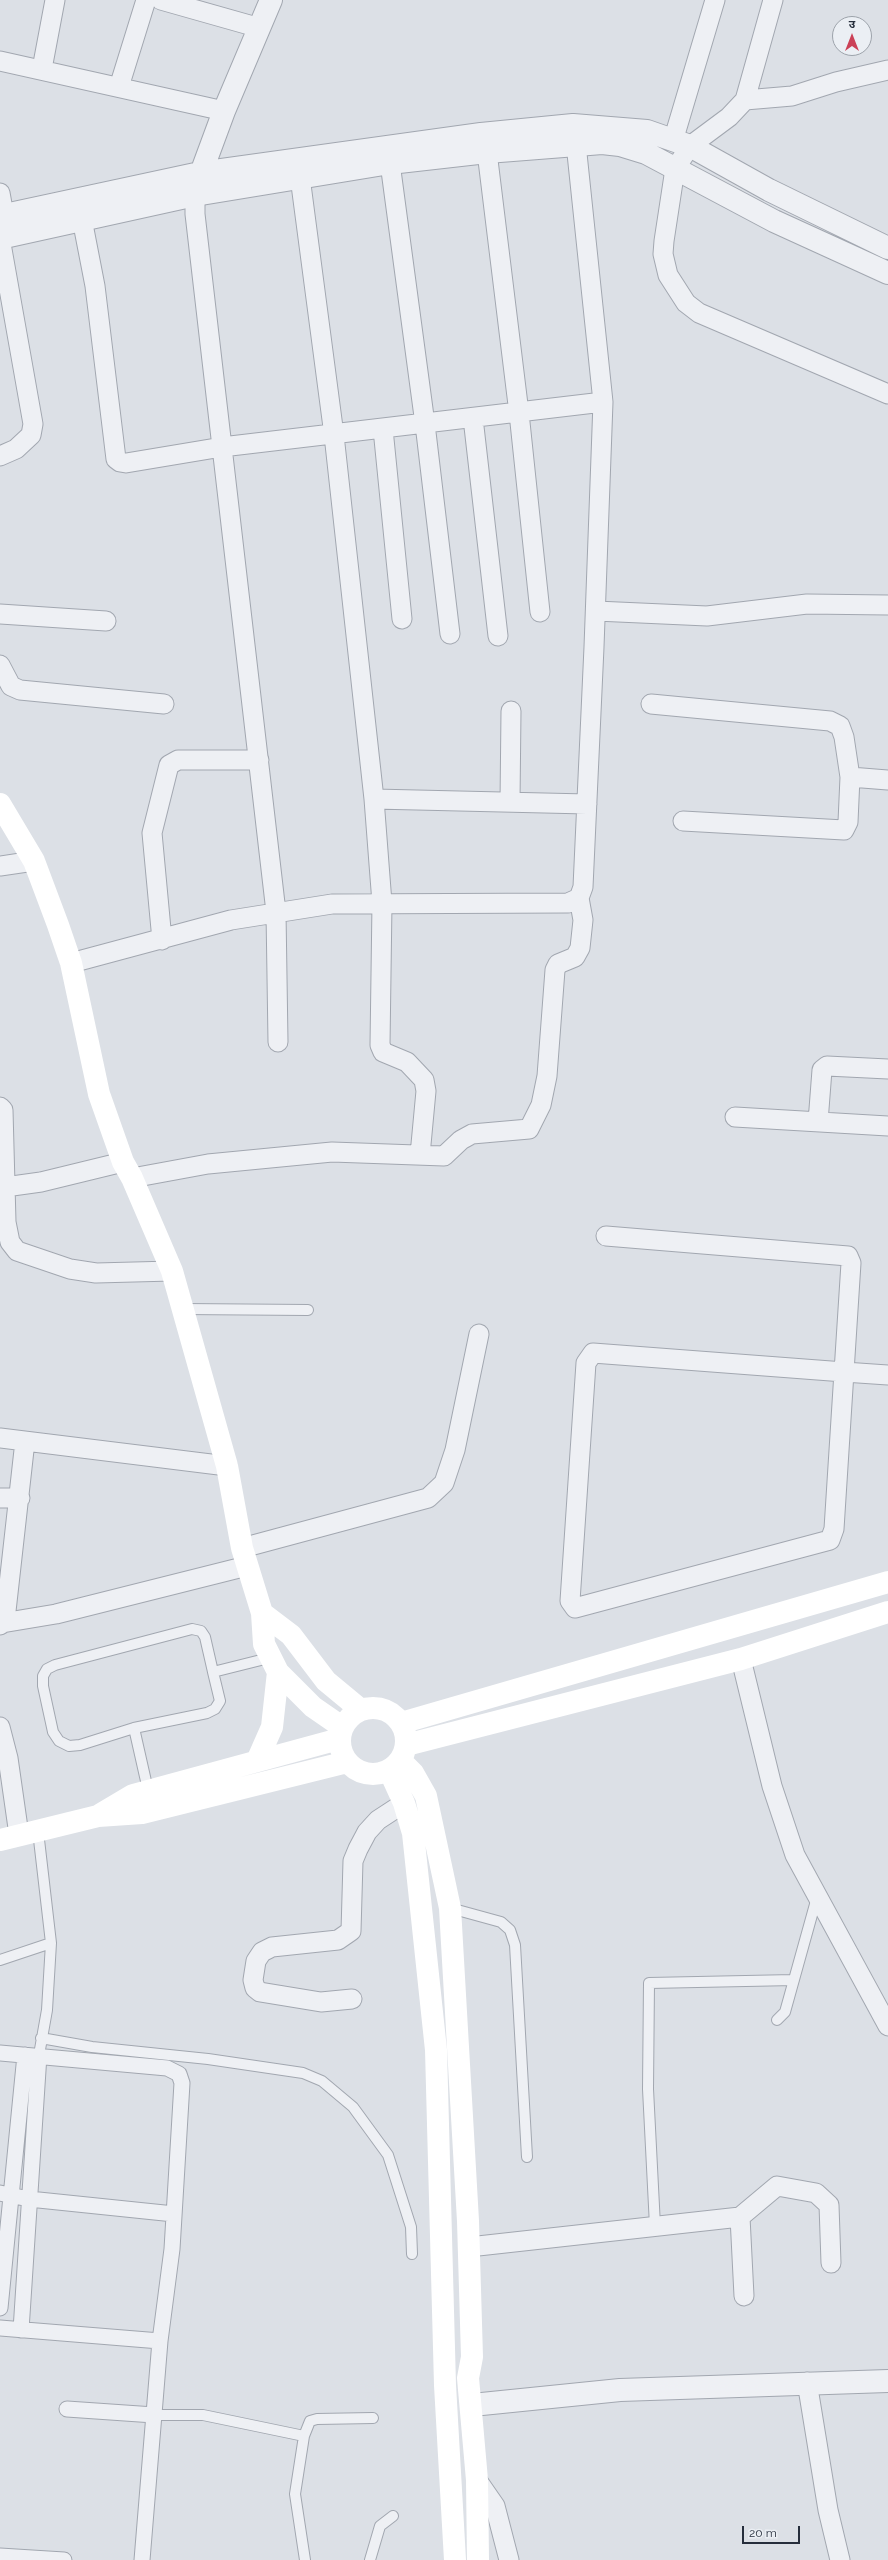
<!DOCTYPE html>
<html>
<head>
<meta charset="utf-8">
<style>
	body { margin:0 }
	#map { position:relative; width:888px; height:2560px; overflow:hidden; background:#dce0e6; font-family:Raleway,"Noto Sans Devanagari",sans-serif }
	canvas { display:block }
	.north { position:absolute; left:832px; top:16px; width:40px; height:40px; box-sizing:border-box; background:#ebeff4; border:1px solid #9ca2aa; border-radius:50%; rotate:0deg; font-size:11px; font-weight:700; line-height:16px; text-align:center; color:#262e3c }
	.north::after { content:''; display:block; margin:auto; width:14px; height:18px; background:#cb4157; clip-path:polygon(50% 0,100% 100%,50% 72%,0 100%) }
	.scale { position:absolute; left:742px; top:2526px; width:58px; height:18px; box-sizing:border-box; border:2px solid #262e3c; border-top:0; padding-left:5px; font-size:12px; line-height:14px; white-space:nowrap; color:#262e3c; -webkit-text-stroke:3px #ebeff4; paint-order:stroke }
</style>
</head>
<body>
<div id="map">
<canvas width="888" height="2560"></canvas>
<div class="north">उ</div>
<div class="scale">20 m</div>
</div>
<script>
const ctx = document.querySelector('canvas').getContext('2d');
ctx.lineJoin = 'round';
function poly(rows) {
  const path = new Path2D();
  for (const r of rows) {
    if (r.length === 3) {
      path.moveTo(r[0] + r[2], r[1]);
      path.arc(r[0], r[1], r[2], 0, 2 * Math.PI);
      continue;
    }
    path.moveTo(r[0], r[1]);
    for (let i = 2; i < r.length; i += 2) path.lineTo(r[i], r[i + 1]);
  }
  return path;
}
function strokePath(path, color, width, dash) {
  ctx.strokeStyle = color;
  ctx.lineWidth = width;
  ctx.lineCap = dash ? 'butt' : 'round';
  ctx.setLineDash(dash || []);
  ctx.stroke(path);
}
const service = poly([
	[183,1309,308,1310],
	[213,1672,220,1701,215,1709,207,1713,134,1728,80,1745,69,1746,59,1741,53,1732,43,1686,43,1676,47,1669,55,1665,192,1629,201,1631,205,1637,213,1672,269,1658],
	[134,1728,148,1790],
	[38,1831,51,1943,47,2010,39,2055],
	[450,1908,501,1922,510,1930,515,1945,527,2157],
	[0,1960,51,1943],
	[777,2020,785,2012,817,1897],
	[41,2038,92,2047,208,2059,303,2073,322,2081,353,2107,388,2155,411,2227,412,2254],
	[655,2226,648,2089,649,1983,794,1980],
	[154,2415,203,2415,304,2436,295,2494,305,2560],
	[304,2436,310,2421,317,2419,373,2418],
	[370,2560,380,2526,393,2516]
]);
const pedestrian = poly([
	[0,2053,167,2068,179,2074,182,2083,172,2249,160,2341,0,2328],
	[0,2193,29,2199,174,2214],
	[0,2308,25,2055],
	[21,2330,39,2055],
	[67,2409,154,2415],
	[0,2556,64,2560],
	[142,2560,160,2341]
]);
const minor = poly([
	[161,0,260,28],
	[773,0,745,100,729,117,690,146,675,169,664,241,663,254,668,275,686,303,699,313,888,394],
	[0,61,224,111],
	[42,69,55,0],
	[119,87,146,0],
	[745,100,792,96,836,82,888,70],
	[673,141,715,0],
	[487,152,519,413,540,612],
	[390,163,425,424,450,634],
	[300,177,334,435,374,799,382,903,380,1045,383,1052,407,1062,424,1080,426,1091,420,1155],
	[0,193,4,215],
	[195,195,195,214,222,447,603,402],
	[82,219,95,286,116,459,120,462,126,463,222,447,276,912,278,1042],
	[473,418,498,636],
	[383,429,402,619],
	[0,456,16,449,31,435,33,424,0,238],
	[596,611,707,616,807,604,888,605],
	[0,614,106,621],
	[0,665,11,686,20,690,164,704],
	[651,704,830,721,840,726,844,737,850,777,888,780],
	[374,799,587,804],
	[510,802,511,711],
	[683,821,844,830,848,822,850,777],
	[0,866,34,861],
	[162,940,152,833,169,765,178,760,259,760],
	[71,963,231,920,332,904,568,903,579,898,583,887,594,647,603,402,576,144],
	[0,1107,3,1110,6,1222,10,1242,17,1251,70,1269,96,1273,172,1271],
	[735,1117,888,1126],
	[818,1122,822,1070,827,1066,888,1069],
	[132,1178,208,1164,332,1152,444,1156,461,1140,472,1134,529,1129,541,1105,547,1076,555,970,558,964,575,957,580,948,583,920,579,898],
	[5,1187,41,1182,123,1162],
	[606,1236,848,1256,851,1263,844,1372,834,1529,830,1540,575,1608,570,1601,586,1363,593,1353,844,1372,888,1375],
	[0,1438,227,1466],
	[0,1498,20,1498],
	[242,1548,428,1498,444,1483,455,1450,479,1334],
	[2,1623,56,1614,247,1566],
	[0,1625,6,1611,25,1441],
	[741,1659,772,1786,795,1855,888,2026],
	[0,1727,8,1758,19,1835],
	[352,1999,321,2002,260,1992,255,1988,253,1980,256,1961,262,1952,272,1947,338,1940,351,1931,353,1861,358,1849,367,1832,378,1820,404,1803],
	[740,2217,744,2296],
	[469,2247,740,2217,777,2186,816,2193,829,2205,831,2263],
	[807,2382,828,2510,840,2560],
	[477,2480,495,2506,509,2560]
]);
const tertiary = poly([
	[197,184,224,111,271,0],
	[0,216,200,173,481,134,573,125,647,131,690,146,769,190,888,248],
	[0,238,195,195,390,163,487,152,602,143,620,145,646,153,774,221,888,273],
	[472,2405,620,2390,888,2381]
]);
const secondary = poly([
	[0,804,34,861,58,925,71,963,99,1094,123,1162,132,1178,172,1271,227,1466,242,1548,262,1613,264,1644,278,1672,313,1707,342,1727],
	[262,1613,291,1635,326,1681,361,1710],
	[373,1741,33],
	[401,1723,888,1582],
	[406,1745,741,1659,888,1612],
	[400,1760,413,1773,426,1796,450,1908,468,2221,472,2357,468,2378,477,2480,478,2560],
	[257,1761,272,1727,278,1672],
	[389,1770,404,1803,413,1833,436,2050,445,2385,455,2560],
	[101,1814,133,1795,339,1739],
	[0,1840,98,1816,142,1813,347,1762]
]);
strokePath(service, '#a2a7b0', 12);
strokePath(pedestrian, '#a2a7b0', 17);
strokePath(minor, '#a2a7b0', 21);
strokePath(tertiary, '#a2a7b0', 24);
strokePath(service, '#eef0f4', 10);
strokePath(pedestrian, '#eef0f4', 15);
strokePath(minor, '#eef0f4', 19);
strokePath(tertiary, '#eef0f4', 22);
strokePath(secondary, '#fff', 22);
</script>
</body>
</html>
